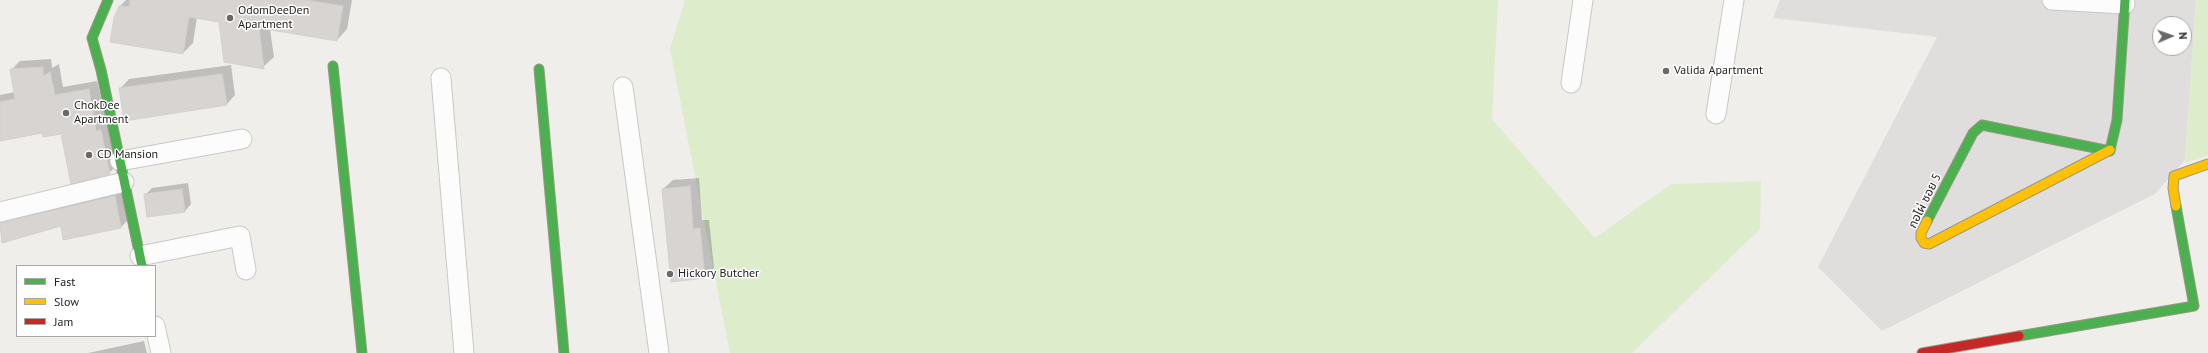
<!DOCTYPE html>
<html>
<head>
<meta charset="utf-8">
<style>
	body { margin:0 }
	#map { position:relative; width:2208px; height:353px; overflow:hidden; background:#f0eeeb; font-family:"PT Sans",sans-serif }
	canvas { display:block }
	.legend { position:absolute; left:16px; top:265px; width:140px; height:72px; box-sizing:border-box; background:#fff; border:1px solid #a7a7a7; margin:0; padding:5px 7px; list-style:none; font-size:12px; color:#222 }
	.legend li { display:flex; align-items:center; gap:8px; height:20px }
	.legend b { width:20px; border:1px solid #a7a7a7 }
	.north { position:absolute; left:2152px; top:16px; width:40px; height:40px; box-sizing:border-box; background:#fff; border:1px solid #a7a7a7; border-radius:50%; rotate:88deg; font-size:11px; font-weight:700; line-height:16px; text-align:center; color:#222 }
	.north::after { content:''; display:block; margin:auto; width:14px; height:18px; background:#6a6968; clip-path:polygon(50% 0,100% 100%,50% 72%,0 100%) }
</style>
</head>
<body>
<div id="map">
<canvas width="2208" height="353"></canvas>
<ul class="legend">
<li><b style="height:5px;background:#4caf50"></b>Fast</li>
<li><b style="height:5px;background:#ffc107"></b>Slow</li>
<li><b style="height:5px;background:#c62828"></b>Jam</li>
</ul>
<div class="north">N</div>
</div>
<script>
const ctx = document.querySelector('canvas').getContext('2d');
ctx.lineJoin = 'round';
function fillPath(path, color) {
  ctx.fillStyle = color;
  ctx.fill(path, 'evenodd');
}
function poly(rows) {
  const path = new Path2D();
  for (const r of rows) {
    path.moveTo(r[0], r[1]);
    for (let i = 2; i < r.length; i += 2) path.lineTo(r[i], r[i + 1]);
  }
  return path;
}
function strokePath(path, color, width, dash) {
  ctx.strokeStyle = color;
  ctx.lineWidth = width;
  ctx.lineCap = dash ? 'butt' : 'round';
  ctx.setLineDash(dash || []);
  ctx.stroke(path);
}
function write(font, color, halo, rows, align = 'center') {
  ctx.font = font + ' "PT Sans","Noto Sans Thai",sans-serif';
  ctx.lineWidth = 3;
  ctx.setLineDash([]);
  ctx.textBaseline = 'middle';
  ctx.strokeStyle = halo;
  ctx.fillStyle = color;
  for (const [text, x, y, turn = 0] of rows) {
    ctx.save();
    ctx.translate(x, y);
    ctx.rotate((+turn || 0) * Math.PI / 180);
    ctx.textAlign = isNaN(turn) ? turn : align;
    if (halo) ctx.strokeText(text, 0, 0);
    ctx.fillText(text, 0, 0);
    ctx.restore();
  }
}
const residential = poly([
	[1780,0,2196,0,2185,160,2155,194,1882,331,1818,267,1937,37,1773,18],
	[2160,24,2184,24,2184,48,2160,48]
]);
const grass = poly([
	[685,0,1498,0,1492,119,1595,238,1671,184,1761,181,1760,229,1632,353,730,353,670,49],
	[2196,0,2208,0,2208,155,2185,163]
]);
const shadow = poly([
	[126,0,352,0,347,29,337,40,270,29,274,57,263,67,220,21,197,17,193,43,183,53,115,18,120,6],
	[51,59,52,68,59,64,63,87,97,81,118,164,109,173,61,133,43,132,0,140,0,95,15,92,11,70,20,61],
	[231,65,235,95,226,105,120,89,129,79],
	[699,178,702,220,709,220,714,268,704,277,663,189,673,180],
	[188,183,191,204,185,211,145,195,152,188],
	[123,188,129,219,121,227,61,225,3,242,0,223,8,215],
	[144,341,147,353,88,353]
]);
const building = poly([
	[130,0,305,0,343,6,337,41,259,28,264,69,224,62,219,22,189,17,183,54,110,42,114,18,119,6,129,7,130,0],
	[43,67,43,76,50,72,55,95,89,89,96,131,101,130,110,174,71,184,61,134,43,137,42,133,0,141,0,102,15,99,10,69,43,67],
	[222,74,227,105,124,121,119,88,222,74],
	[690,186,693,229,700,228,705,278,671,282,662,189,690,186],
	[182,189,185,212,147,217,144,194,182,189],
	[115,196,121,228,63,240,61,226,2,243,0,223,115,196]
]);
const street = poly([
	[2052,0,2125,4],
	[441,78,464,353],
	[1571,83,1583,0],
	[623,87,659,353],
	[1716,114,1734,0],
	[120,161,242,139],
	[0,212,124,182],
	[140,256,240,236,246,270],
	[155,326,161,353]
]);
const fast = poly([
	[108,0,92,38,101,70,142,266],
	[333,66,362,353],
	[539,69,564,353],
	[2110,150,2117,120,2125,0],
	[1927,221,1973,133,1982,125,2110,151],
	[2019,336,2194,306,2176,206]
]);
const slow = poly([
	[2176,206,2173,188,2174,176,2208,164],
	[1927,221,1921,233,1921,238,1924,243,1929,244,2110,150]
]);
const jam = poly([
	[1922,353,2019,336]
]);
const markers = [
	[230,18,4,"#6a6968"],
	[1666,71,4,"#6a6968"],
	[66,113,4,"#6a6968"],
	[89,155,4,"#6a6968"],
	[670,274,4,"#6a6968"]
];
const poiNames = [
	["OdomDeeDen",238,11],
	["Apartment",238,25],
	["Valida Apartment",1674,71],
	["ChokDee",74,106],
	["Apartment",74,120],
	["CD Mansion",97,155],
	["Hickory Butcher",678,274]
];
const streetNames = [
	["กอไผ่ ซอย 5",1925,201,-64]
];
fillPath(residential, '#dfdedc');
fillPath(grass, '#ddeccb');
fillPath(shadow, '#0003');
fillPath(building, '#d7d4d2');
strokePath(building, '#d3d0cc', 1);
strokePath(street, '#c9c8c7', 21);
strokePath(fast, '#999a82', 11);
strokePath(slow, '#999a82', 11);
strokePath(jam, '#999a82', 11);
strokePath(street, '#fdfcfc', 19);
strokePath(fast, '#4caf50', 9);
strokePath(slow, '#ffc107', 9);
strokePath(jam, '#c62828', 9);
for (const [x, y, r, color] of markers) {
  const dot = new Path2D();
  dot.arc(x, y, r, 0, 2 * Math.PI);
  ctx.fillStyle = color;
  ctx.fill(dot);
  strokePath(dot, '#fff', 1.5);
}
write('12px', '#222', '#fff', poiNames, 'left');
write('12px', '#222', '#fff', streetNames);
</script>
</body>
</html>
